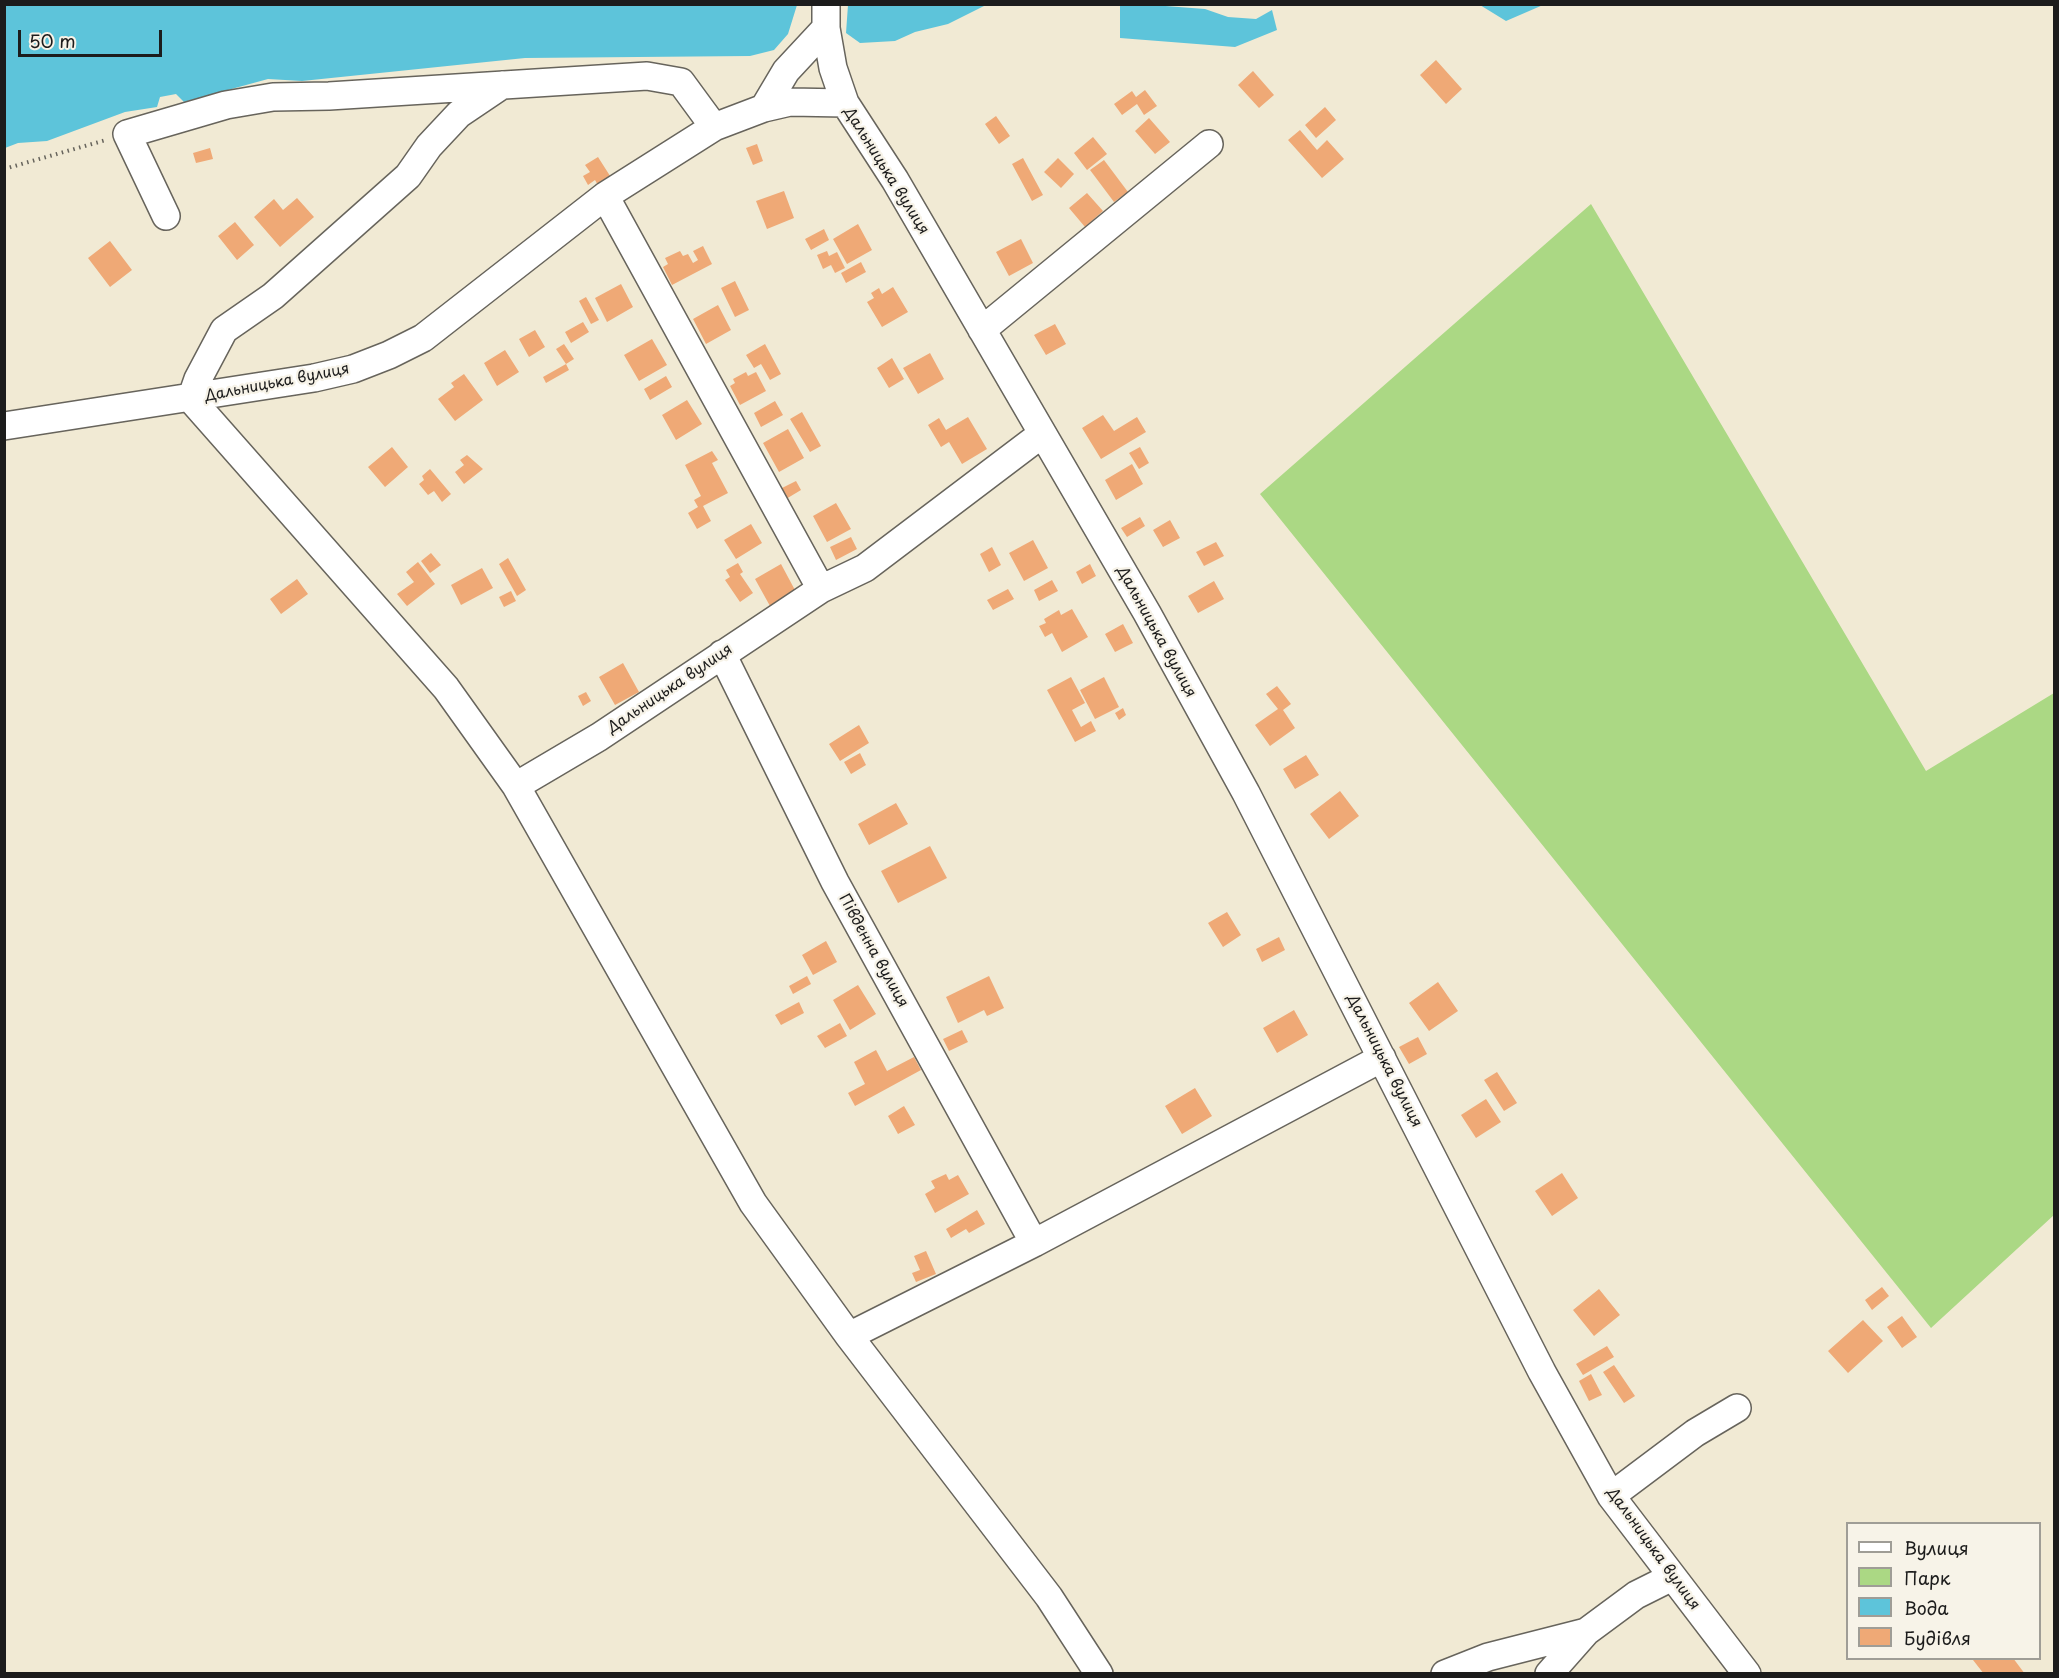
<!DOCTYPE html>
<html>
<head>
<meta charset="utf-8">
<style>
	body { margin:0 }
	#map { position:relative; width:2059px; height:1678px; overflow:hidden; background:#f1ead4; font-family:"Playpen Sans",sans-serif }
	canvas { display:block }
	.frame { position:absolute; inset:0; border:6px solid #1c1c1c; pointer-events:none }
	.legend { position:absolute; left:1846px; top:1522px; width:195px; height:138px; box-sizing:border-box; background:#f7f3e8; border:2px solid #9f9d96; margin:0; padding:8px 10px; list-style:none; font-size:18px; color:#1c1c1c }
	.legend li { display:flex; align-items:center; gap:12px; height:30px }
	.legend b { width:30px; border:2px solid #9f9d96 }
	.scale { position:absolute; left:18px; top:30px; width:144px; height:27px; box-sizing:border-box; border:3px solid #1c1c1c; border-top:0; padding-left:8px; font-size:18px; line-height:21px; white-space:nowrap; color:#1c1c1c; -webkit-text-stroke:4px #f7f3e8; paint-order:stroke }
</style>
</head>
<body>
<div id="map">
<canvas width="2059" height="1678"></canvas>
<div class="frame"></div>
<ul class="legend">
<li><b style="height:8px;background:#fff"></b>Вулиця</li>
<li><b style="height:16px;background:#abd884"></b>Парк</li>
<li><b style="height:16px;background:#5dc4da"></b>Вода</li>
<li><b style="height:16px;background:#efa976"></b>Будівля</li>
</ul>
<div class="scale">50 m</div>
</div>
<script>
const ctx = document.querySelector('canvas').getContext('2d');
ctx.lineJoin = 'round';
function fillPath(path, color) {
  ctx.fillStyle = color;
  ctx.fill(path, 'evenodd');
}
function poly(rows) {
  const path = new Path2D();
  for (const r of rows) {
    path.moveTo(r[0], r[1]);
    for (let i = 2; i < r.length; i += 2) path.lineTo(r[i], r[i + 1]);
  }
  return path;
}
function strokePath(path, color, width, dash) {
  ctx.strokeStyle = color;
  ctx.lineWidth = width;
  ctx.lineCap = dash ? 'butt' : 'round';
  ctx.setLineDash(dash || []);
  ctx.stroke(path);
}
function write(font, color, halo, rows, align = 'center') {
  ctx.font = font + ' "Playpen Sans",sans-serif';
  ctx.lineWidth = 4.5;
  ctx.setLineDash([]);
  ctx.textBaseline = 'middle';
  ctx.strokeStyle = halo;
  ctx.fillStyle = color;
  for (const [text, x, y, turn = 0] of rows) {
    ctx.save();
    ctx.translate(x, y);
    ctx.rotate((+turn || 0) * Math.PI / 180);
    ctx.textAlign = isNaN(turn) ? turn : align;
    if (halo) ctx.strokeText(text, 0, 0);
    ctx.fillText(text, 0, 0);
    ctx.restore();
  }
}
const green = poly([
	[1591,204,1926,771,2054,693,2054,1215,1931,1328,1260,494]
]);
const water = poly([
	[1139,4,1205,9,1228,17,1256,19,1272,10,1277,30,1235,47,1120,38,1120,6],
	[797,5,788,34,774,50,750,56,525,58,302,81,268,79,184,102,176,94,160,97,157,107,125,112,47,141,18,143,5,148,5,5],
	[848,5,848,4,986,5,948,24,915,32,895,41,860,43,846,33],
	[1480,5,1543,5,1506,21]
]);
const building = poly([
	[1436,60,1462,89,1446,104,1420,75],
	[1253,71,1274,95,1259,108,1238,85],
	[1145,90,1157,106,1144,115,1137,104,1122,115,1114,104,1132,91,1136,97],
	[1325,107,1336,120,1316,138,1305,125],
	[996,116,1010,136,999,144,985,124],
	[1149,118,1170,142,1155,154,1135,131],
	[1300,130,1317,150,1327,140,1344,159,1322,178,1288,140],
	[1093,137,1107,154,1087,170,1074,153],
	[757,144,763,161,753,165,746,148],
	[210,148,213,159,196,163,193,153],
	[598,157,612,179,599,187,595,180,588,185,583,176,590,172,585,165],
	[1023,158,1043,195,1032,201,1012,164],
	[1058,158,1074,174,1061,188,1044,172],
	[1104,160,1128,192,1114,202,1090,170],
	[784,191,794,218,767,229,756,201],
	[1087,193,1103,211,1085,227,1069,208],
	[297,198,314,217,280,247,254,217,274,199,283,210],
	[235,222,254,245,237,260,218,236],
	[858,224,872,250,847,264,833,239],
	[824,229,829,240,811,250,805,239],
	[1021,239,1033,263,1009,276,996,252],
	[110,241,132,270,110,287,88,258],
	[703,246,712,264,672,285,663,267,668,264,665,258,680,251,683,256,688,254,693,263,698,260,693,251],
	[827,251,829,256,837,252,845,268,835,273,831,265,823,269,817,255],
	[861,262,866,272,846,283,841,273],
	[735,281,749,310,735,317,721,288],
	[621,284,633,307,607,322,595,298],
	[893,287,908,312,882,327,867,302,874,298,871,293,879,288,882,294],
	[586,297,599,320,591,324,579,301],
	[718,305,731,330,706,344,693,319],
	[583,322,589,332,571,343,565,332],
	[1055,324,1066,344,1046,355,1034,335],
	[535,330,545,347,529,357,519,339],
	[652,339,667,365,639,381,624,355],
	[564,344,574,359,566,364,556,349],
	[765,344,781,374,770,380,761,364,754,368,746,355],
	[505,350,519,372,497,386,484,363],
	[930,353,944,379,918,394,903,368],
	[892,358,904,379,889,388,877,368],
	[566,364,569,370,546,383,543,377],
	[746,372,748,376,756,372,766,391,740,405,730,386,735,383,733,379],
	[464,374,483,400,455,421,438,399,454,387,451,383],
	[666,376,672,387,650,400,644,389],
	[687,400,702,424,676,440,662,415],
	[775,401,783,415,761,427,754,413],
	[802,412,821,446,810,452,790,419],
	[1103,415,1114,431,1137,417,1146,432,1101,459,1082,428],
	[968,417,987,449,962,464,949,442,941,447,928,425,939,418,946,430],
	[788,429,804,458,779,472,763,443],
	[392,447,408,467,385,487,368,467],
	[1140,447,1149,463,1139,469,1129,453],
	[712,451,718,460,712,463,728,493,703,506,711,521,697,529,688,513,698,507,694,500,701,496,685,465],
	[467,455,483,469,464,484,455,472,464,465,460,460],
	[1132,464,1143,484,1116,500,1105,480],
	[430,469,451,494,442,502,434,491,428,495,419,484,424,480,422,476],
	[796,481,801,490,786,499,780,489],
	[836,503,851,529,827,542,813,516],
	[1140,517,1145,526,1127,537,1121,528],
	[1170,520,1180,538,1163,547,1153,530],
	[751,524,762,543,736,559,724,540],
	[851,537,857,549,836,560,830,547],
	[1033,540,1048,568,1024,581,1009,553],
	[1216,542,1224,556,1204,566,1196,552],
	[992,547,1001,565,989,572,980,554],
	[431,553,441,565,430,573,421,561],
	[508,558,526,590,517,596,499,564],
	[418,562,435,584,407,606,397,594,414,582,406,572],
	[738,563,743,572,740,574,753,593,740,602,725,580,730,577,726,570],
	[781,564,796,592,770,606,755,579],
	[1090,564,1096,576,1082,584,1076,572],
	[482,568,493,588,461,605,451,585],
	[297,579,308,594,281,614,270,599],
	[1052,580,1058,591,1039,601,1034,590],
	[1214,581,1224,599,1198,613,1188,596],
	[1008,589,1014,599,993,610,987,600],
	[511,591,516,601,504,607,499,597],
	[1072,609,1088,637,1062,652,1052,633,1045,637,1039,626,1046,623,1044,619,1059,610,1061,615],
	[1123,624,1133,643,1115,652,1105,634],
	[623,663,639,692,615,705,599,677],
	[1071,677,1085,703,1072,710,1081,727,1091,721,1096,731,1075,742,1047,690],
	[1104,677,1119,707,1095,719,1080,690],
	[1277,686,1291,704,1283,710,1295,728,1270,746,1255,725,1278,709,1266,694],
	[586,692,591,701,583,706,578,696],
	[1123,708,1126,715,1119,720,1115,713],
	[859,725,869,743,840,761,829,744],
	[860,753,866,765,851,774,844,762],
	[1306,755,1319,775,1295,789,1283,769],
	[1340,791,1359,816,1329,839,1310,814],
	[896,803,908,824,869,845,858,824],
	[930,846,947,878,898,903,881,871],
	[1227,912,1241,935,1223,947,1208,923],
	[1279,937,1285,950,1262,962,1256,949],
	[826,941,837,962,813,975,802,955],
	[807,976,811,984,793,994,789,986],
	[989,976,1004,1008,987,1016,984,1010,958,1023,946,997],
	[1438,982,1458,1011,1429,1031,1409,1003],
	[858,985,876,1014,850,1030,833,1000],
	[799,1002,804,1013,781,1025,775,1015],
	[1294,1010,1308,1035,1277,1053,1263,1028],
	[840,1023,847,1036,825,1048,817,1036],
	[962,1030,968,1042,949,1051,943,1039],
	[1418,1037,1427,1054,1409,1064,1399,1047],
	[876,1050,887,1071,914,1057,921,1070,855,1106,848,1093,865,1084,854,1062],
	[1497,1072,1517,1103,1504,1111,1484,1080],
	[1195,1088,1212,1116,1182,1134,1165,1106],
	[1486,1099,1501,1122,1476,1138,1461,1115],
	[904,1106,915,1125,898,1134,888,1116],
	[1562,1173,1578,1198,1552,1216,1535,1191],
	[946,1174,949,1180,958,1175,969,1194,935,1213,925,1194,935,1188,931,1181],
	[977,1210,985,1224,969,1233,966,1229,951,1238,946,1229],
	[926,1251,936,1274,916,1282,912,1273,920,1270,914,1256],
	[1882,1287,1889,1296,1872,1310,1865,1300],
	[1599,1289,1620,1315,1594,1336,1573,1310],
	[1902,1316,1917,1337,1902,1348,1887,1327],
	[1863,1320,1883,1341,1848,1373,1828,1351],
	[1607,1346,1614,1357,1583,1375,1576,1364],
	[1614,1365,1635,1396,1624,1403,1603,1372],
	[1591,1374,1602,1395,1589,1401,1579,1381],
	[1975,1658,2013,1658,2025,1674,1984,1674,1973,1660]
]);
const path = poly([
	[4,169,106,140]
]);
const minor = poly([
	[826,4,826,28,833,68,845,103],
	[502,85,459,114,429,146,408,176,273,296,224,330,198,379,191,399,446,688,516,786,753,1203,849,1336,1049,1597,1099,1674],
	[764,108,786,71,826,28],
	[605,196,821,589],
	[166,216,127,134,226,105,273,97,329,96,647,76,681,82,714,127],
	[982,330,1209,144],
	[4,426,314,378,353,369,389,355,423,338,605,196,714,127,764,108,790,102,845,103,895,180,1147,613,1246,793,1542,1372,1611,1496,1747,1674],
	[722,654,835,882,1034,1243],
	[516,786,599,737,821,589,865,568,1042,434],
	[849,1336,1034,1243,1382,1058],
	[1611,1496,1695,1433,1737,1408],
	[1445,1674,1488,1657,1586,1632,1636,1595,1672,1577],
	[1549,1674,1586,1632]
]);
const streetNames = [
	["Дальницька вулиця",886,171,58],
	["Дальницька вулиця",277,383,-11],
	["Дальницька вулиця",1156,632,61],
	["Дальницька вулиця",670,689,-34],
	["Південна вулиця",873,951,61],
	["Дальницька вулиця",1384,1061,63],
	["Дальницька вулиця",1653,1549,54]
];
fillPath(green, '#abd884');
fillPath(water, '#5dc4da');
fillPath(building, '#efa976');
strokePath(minor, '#67645c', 30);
strokePath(path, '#67645c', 4, [1.5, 4.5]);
strokePath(minor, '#fff', 27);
write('15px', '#1c1c1c', '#f7f3e8', streetNames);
</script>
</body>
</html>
